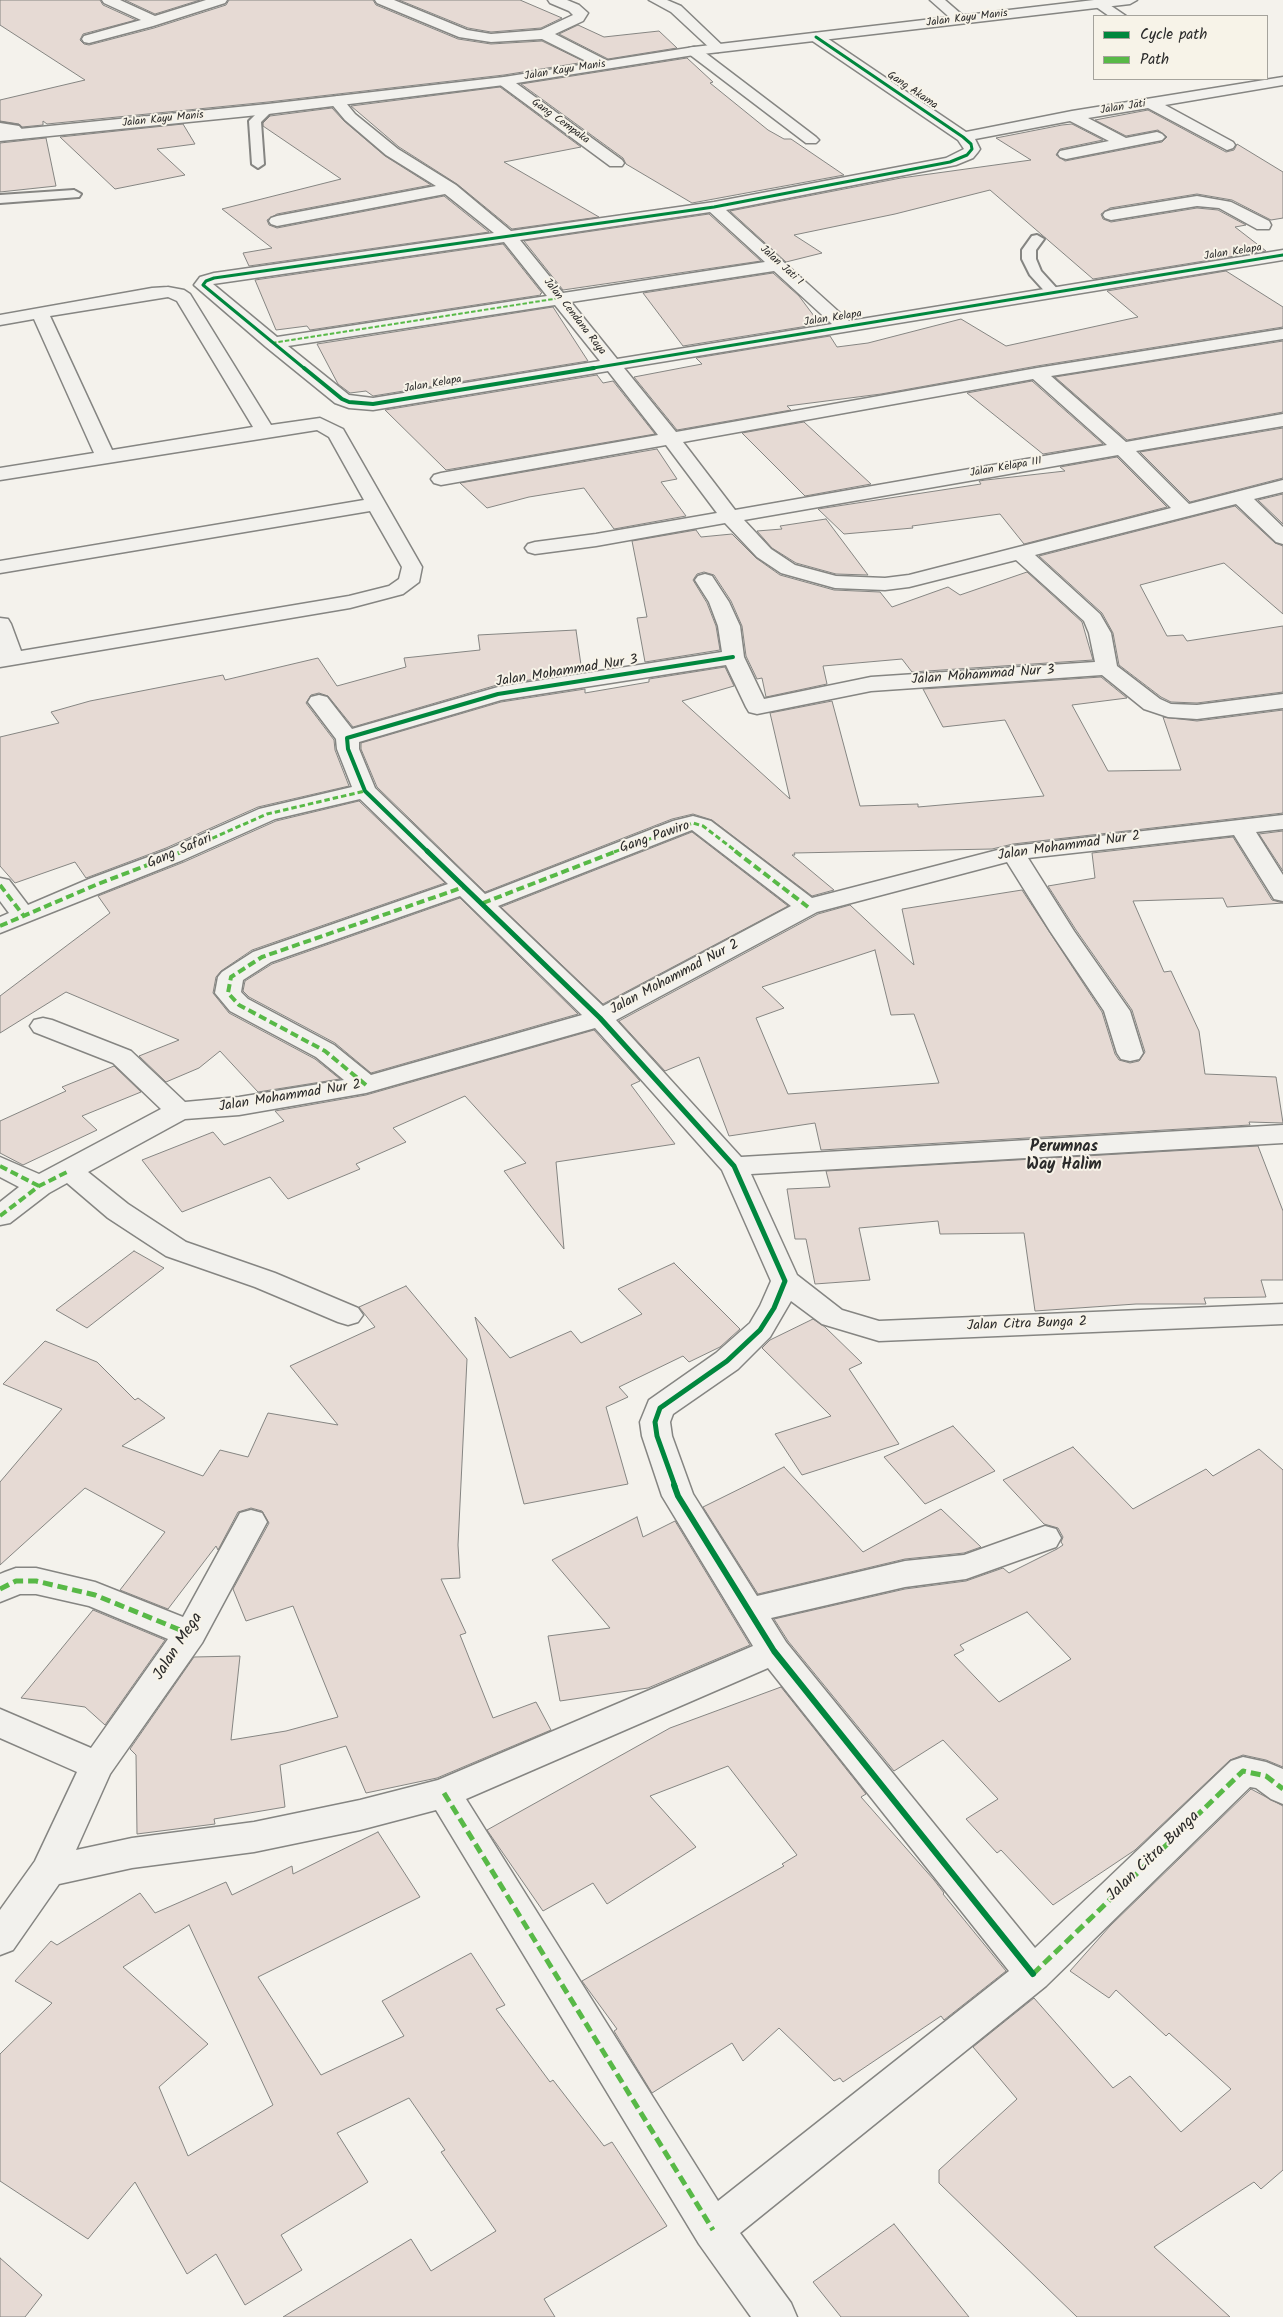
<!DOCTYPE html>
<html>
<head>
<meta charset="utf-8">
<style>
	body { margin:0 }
	#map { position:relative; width:1283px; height:2317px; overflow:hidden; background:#f4f2ec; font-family:Kalam,sans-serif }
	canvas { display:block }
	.legend { position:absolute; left:1093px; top:15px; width:175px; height:65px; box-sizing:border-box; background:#f7f3e8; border:1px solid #a5a39c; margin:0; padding:6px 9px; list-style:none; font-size:15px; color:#2b2b2b }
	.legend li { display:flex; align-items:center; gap:10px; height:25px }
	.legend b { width:25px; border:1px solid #a5a39c }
</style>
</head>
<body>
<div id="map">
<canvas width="1283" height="2317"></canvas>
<ul class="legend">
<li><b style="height:6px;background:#00873e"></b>Cycle path</li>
<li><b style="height:6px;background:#58b947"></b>Path</li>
</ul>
</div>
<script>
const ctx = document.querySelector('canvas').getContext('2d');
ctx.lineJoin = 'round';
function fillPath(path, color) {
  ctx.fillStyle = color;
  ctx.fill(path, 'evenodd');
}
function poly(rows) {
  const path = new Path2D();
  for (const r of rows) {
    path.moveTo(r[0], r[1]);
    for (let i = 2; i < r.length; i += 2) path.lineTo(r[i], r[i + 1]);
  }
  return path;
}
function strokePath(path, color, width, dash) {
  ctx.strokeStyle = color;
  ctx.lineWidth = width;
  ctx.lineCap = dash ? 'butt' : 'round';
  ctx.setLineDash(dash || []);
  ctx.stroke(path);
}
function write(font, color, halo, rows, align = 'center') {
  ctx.font = font + ' Kalam,sans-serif';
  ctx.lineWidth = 4;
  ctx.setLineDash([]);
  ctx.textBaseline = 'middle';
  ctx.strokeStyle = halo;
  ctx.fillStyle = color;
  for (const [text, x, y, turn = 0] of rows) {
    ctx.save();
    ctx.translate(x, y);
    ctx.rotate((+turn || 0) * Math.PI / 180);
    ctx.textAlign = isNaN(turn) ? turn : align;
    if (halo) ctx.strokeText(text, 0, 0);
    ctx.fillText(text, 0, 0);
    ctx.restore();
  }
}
const building = poly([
	[0,0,100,0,103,5,136,20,83,34,80,40,84,44,89,45,154,28,226,5,229,0,373,0,376,5,458,39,491,44,542,41,585,62,504,75,268,102,47,124,43,121,43,125,22,127,19,124,0,121,0,100,85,80,0,25,0,0],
	[125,0,200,0,155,14,125,0],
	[399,0,520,0,562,18,541,28,491,32,468,28,399,0],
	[578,25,604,37,659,31,677,48,608,59,559,34,578,25],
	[687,58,713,82,710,83,768,130,784,139,791,139,844,175,692,203,626,164,623,158,521,84,687,58],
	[500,87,581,147,504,162,599,217,512,229,457,184,399,147,351,106,500,87],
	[332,108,344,121,385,156,431,185,277,214,267,220,269,225,277,228,444,196,489,232,249,266,243,253,272,248,222,209,341,179,263,126,263,123,270,116,332,108],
	[1148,110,1226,152,1234,150,1237,144,1283,172,1283,218,1271,220,1232,200,1197,194,1110,208,1101,214,1103,219,1111,222,1197,208,1218,210,1246,225,1235,227,1266,251,1093,279,990,190,895,214,794,235,822,253,786,262,730,211,901,178,1031,160,996,138,1062,125,1072,124,1103,140,1060,149,1056,155,1065,161,1162,142,1167,137,1158,130,1126,136,1095,120,1148,110],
	[183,124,195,144,157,149,185,175,115,189,60,137,183,124],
	[46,138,56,186,0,192,0,143,46,138],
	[709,214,761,261,563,290,524,241,709,214],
	[503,244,542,293,540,294,541,295,310,330,307,326,276,330,255,280,503,244],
	[1226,271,1283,307,1283,327,1037,366,881,394,787,406,791,410,677,430,634,377,702,364,696,358,830,336,837,347,868,343,961,319,1006,346,1138,317,1107,291,1226,271],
	[773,273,799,296,820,324,683,346,643,293,773,273],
	[553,307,588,361,373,396,366,391,350,393,338,384,317,344,553,307],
	[1283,341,1283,412,1127,440,1055,377,1283,341],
	[597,375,603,383,613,381,655,434,446,470,385,410,597,375],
	[1032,381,1103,444,1043,454,967,393,1032,381],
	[804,422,871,484,805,496,742,433,804,422],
	[1283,428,1283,478,1190,502,1140,452,1283,428],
	[657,449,677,479,661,482,686,516,614,529,584,488,529,497,487,508,460,483,657,449],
	[1117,457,1167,507,1024,544,1000,514,912,526,913,528,844,534,818,509,981,484,979,481,986,480,1065,471,1060,467,1117,457],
	[1283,494,1283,524,1258,500,1283,494],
	[1235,506,1275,543,1283,546,1283,614,1224,563,1140,585,1167,636,1183,635,1187,641,1283,626,1283,692,1197,703,1171,702,1161,697,1119,665,1113,633,1102,613,1039,556,1235,506],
	[826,519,868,575,836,574,796,563,772,548,757,531,782,529,780,526,826,519],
	[696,530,701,537,732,534,756,558,780,575,834,590,880,592,892,607,948,587,960,595,1027,572,1082,622,1093,660,912,672,902,659,823,666,827,684,766,697,762,678,757,679,746,656,742,626,731,601,714,575,704,572,697,574,693,580,707,603,716,626,720,650,645,662,637,618,647,617,632,541,696,530],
	[576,630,582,672,497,685,353,727,328,696,319,693,311,695,306,703,334,740,335,750,349,786,258,807,166,848,86,878,75,862,15,883,0,866,0,737,59,723,51,712,90,701,223,675,225,680,318,658,337,686,406,667,404,658,480,650,478,635,576,630],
	[725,667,734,686,682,701,790,799,770,713,832,701,860,806,918,804,918,807,1044,796,1005,720,943,727,923,689,1101,677,1127,698,1072,705,1108,771,1181,770,1163,717,1197,721,1283,710,1283,813,1013,844,992,849,794,853,795,855,792,855,834,890,812,896,712,820,693,814,672,819,485,892,377,787,361,749,361,743,501,702,585,689,585,693,649,682,649,679,725,667],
	[359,801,445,883,252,950,221,971,216,977,213,993,229,1013,315,1059,340,1079,258,1092,220,1051,199,1068,166,1082,139,1056,179,1040,66,992,0,1033,0,996,110,913,98,896,184,862,276,821,359,801],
	[1283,831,1283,871,1259,834,1283,831],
	[692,832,788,906,603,1004,501,907,692,832],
	[1233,837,1272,900,1283,903,1227,907,1223,898,1133,901,1164,972,1171,971,1199,1031,1205,1074,1276,1077,1283,1123,1249,1122,1250,1125,821,1150,815,1123,729,1136,699,1057,665,1071,619,1021,818,914,850,905,914,965,902,909,1022,890,1102,1012,1115,1054,1119,1060,1130,1063,1139,1061,1145,1052,1132,1010,1076,930,1048,886,1095,878,1092,853,1233,837],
	[875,950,891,1015,914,1014,939,1083,788,1094,756,1018,784,1008,762,987,875,950],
	[460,898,578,1014,371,1073,335,1043,249,997,243,991,245,981,272,964,460,898],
	[594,1030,640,1081,631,1085,675,1144,556,1162,564,1249,504,1171,526,1163,465,1096,393,1128,406,1142,356,1164,360,1169,288,1199,270,1177,182,1212,142,1160,213,1132,224,1145,284,1121,275,1111,366,1095,594,1030],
	[114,1066,141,1092,82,1116,97,1130,23,1165,0,1153,0,1121,66,1091,62,1087,114,1066],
	[1258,1146,1283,1211,1283,1280,1261,1280,1266,1297,1204,1298,1206,1304,1136,1304,1035,1311,1024,1233,940,1234,938,1221,859,1228,870,1280,815,1284,806,1239,795,1239,787,1189,830,1187,826,1171,1258,1146],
	[134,1251,164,1268,87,1328,56,1310,134,1251],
	[674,1263,740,1329,720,1347,689,1362,683,1356,619,1387,628,1397,606,1407,628,1484,524,1504,475,1317,510,1358,571,1331,581,1343,642,1314,618,1289,674,1263],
	[406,1286,467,1359,458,1545,460,1578,441,1579,466,1633,460,1635,493,1718,536,1702,551,1730,437,1778,366,1793,346,1746,280,1765,285,1807,214,1819,215,1824,137,1834,136,1755,130,1749,194,1657,240,1656,231,1740,286,1731,338,1717,293,1606,246,1621,233,1589,269,1523,262,1511,251,1508,238,1512,218,1550,216,1546,168,1609,120,1590,165,1532,85,1488,0,1565,0,1482,62,1409,3,1384,45,1341,97,1362,135,1400,138,1398,165,1418,122,1446,203,1476,220,1450,248,1457,268,1413,338,1425,290,1366,375,1327,359,1307,406,1286],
	[813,1319,825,1327,862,1363,849,1369,899,1444,802,1475,775,1434,831,1416,762,1348,770,1340,813,1319],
	[953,1426,995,1471,925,1504,884,1457,953,1426],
	[1073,1447,1133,1509,1206,1469,1213,1476,1259,1449,1283,1470,1283,1767,1266,1760,1243,1755,1230,1760,1135,1850,1053,1905,1001,1850,997,1853,966,1819,998,1799,943,1740,894,1771,788,1641,774,1619,905,1589,966,1581,1003,1568,1009,1573,1057,1549,1063,1545,1061,1542,1063,1537,1058,1528,1044,1524,1003,1480,1073,1447],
	[1027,1612,1071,1659,999,1702,954,1655,964,1650,960,1645,1027,1612],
	[784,1467,863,1552,941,1509,981,1547,964,1553,905,1559,758,1594,703,1507,784,1467],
	[637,1517,643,1537,675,1521,750,1645,648,1688,560,1701,548,1636,610,1628,552,1560,637,1517],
	[93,1610,165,1640,105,1725,85,1707,21,1698,93,1610],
	[781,1687,866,1794,861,1797,934,1880,944,1893,943,1894,1006,1971,944,2020,941,2016,843,2082,840,2078,834,2081,779,2028,743,2061,732,2043,652,2093,614,2031,617,2029,582,1981,784,1866,782,1864,797,1855,728,1766,650,1796,696,1847,607,1904,593,1883,543,1911,487,1830,670,1728,781,1687],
	[1251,1789,1283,1806,1283,2170,1261,2189,1254,2182,1154,2247,1230,2317,1077,2317,939,2183,939,2170,1017,2099,973,2047,1034,1998,1113,2088,1130,2076,1181,2132,1231,2089,1169,2033,1166,2036,1116,1990,1109,1998,1070,1971,1110,1926,1251,1789],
	[378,1832,420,1897,258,1977,321,2075,404,2036,382,2001,471,1953,505,2005,496,2009,550,2082,553,2080,604,2146,612,2142,667,2226,544,2299,555,2317,283,2317,411,2239,431,2271,496,2231,441,2152,445,2150,409,2098,337,2133,368,2182,281,2235,302,2270,245,2305,216,2254,187,2274,135,2182,88,2239,0,2181,0,2054,52,2003,15,1981,51,1941,57,1945,140,1893,155,1913,226,1882,232,1895,292,1866,293,1874,378,1832],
	[189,1925,273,2105,188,2156,159,2087,208,2044,123,1967,189,1925],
	[894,2224,969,2317,841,2317,813,2282,894,2224],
	[0,2258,42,2295,25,2317,0,2317,0,2258]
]);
const service = poly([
	[268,105,274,109,261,122,264,164,258,168,252,164,249,121,264,106,268,105],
	[0,123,19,126,27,135,21,139,11,132,0,131,0,123],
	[74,190,81,194,79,197,0,203,0,195,74,190],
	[1037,235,1044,239,1036,250,1036,259,1041,271,1061,293,1059,296,1049,296,1030,275,1022,259,1022,250,1032,236,1037,235]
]);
const minor = poly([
	[102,0,120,0,155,16,206,0,227,0,225,3,153,26,89,43,84,42,82,39,84,36,141,20,104,3,102,0],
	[375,0,394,0,467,30,491,34,541,30,573,15,569,11,550,3,548,0,567,0,579,5,588,13,583,21,555,34,610,62,612,65,610,68,600,68,542,39,491,42,459,37,377,3,375,0],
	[649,0,667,0,681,6,725,48,718,52,713,51,671,12,649,0],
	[930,0,945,0,968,20,966,23,956,23,930,0],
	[1098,0,1104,1,1126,16,1109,16,1092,4,1098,0],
	[816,33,821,34,966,132,1072,111,1283,77,1283,85,1165,105,1233,142,1235,145,1233,148,1227,150,1148,108,1088,118,1126,138,1157,132,1162,134,1165,137,1162,140,1066,159,1060,157,1058,154,1060,151,1109,141,1070,121,975,139,980,149,978,152,973,158,956,165,726,210,849,321,1283,250,1283,260,624,368,676,432,1037,368,1283,329,1283,339,1051,376,1126,442,1283,414,1283,426,1136,451,1189,504,1283,480,1283,492,1254,499,1283,527,1283,544,1276,542,1236,504,1035,555,1100,614,1111,633,1117,666,1160,699,1171,704,1197,705,1283,694,1283,708,1197,719,1168,717,1144,709,1102,675,871,691,757,714,749,712,746,707,726,665,501,700,359,742,359,749,375,788,485,894,673,821,693,816,711,821,812,898,1013,846,1283,815,1283,829,1256,832,1283,875,1283,901,1274,899,1234,835,1028,858,1074,931,1130,1011,1143,1053,1139,1059,1130,1061,1121,1059,1117,1053,1104,1011,1050,931,1007,862,817,912,616,1020,741,1157,1283,1125,1283,1143,751,1174,797,1275,842,1310,879,1321,1283,1304,1283,1324,879,1341,822,1324,791,1301,770,1337,738,1369,673,1414,670,1422,672,1436,693,1494,757,1596,905,1561,964,1555,1045,1526,1056,1529,1061,1538,1056,1547,966,1579,905,1587,771,1618,786,1642,1035,1948,1231,1761,1243,1757,1266,1762,1283,1769,1283,1804,1271,1799,1256,1788,1250,1787,1046,1986,740,2233,791,2303,797,2317,751,2317,699,2244,436,1810,360,1830,254,1852,132,1868,59,1884,13,1950,0,1955,0,1910,35,1861,77,1772,0,1738,0,1709,91,1748,168,1639,89,1606,36,1594,20,1594,0,1602,0,1574,5,1572,16,1568,36,1568,95,1582,183,1617,240,1513,251,1510,262,1513,267,1522,202,1643,110,1774,76,1850,132,1838,254,1822,360,1800,438,1780,753,1646,662,1496,642,1436,640,1422,649,1400,716,1353,750,1323,760,1306,771,1281,722,1170,595,1028,366,1093,239,1115,185,1119,88,1172,128,1204,186,1242,275,1273,358,1308,363,1315,358,1322,348,1325,338,1322,255,1287,166,1256,108,1218,67,1183,49,1193,10,1223,0,1225,0,1202,19,1187,0,1177,0,1157,39,1174,161,1109,113,1063,34,1032,30,1026,34,1020,43,1018,52,1020,131,1051,185,1102,239,1097,344,1080,316,1057,230,1011,215,993,218,977,222,972,253,952,448,884,360,799,275,819,183,860,0,933,0,917,9,913,0,901,0,878,9,880,28,905,89,879,167,850,259,809,352,787,337,749,336,739,308,702,311,697,319,695,327,697,352,729,498,687,722,652,718,626,709,602,695,580,698,576,705,574,712,576,729,602,740,626,744,657,764,699,871,677,1095,662,1089,633,1084,621,1016,560,909,587,885,590,835,588,781,573,757,557,725,523,596,546,535,554,528,552,525,548,528,544,535,542,596,534,717,513,666,445,441,485,434,483,431,479,434,475,441,473,658,435,608,371,373,410,349,408,335,403,266,347,194,285,200,277,214,273,494,233,445,194,277,226,271,224,269,221,271,218,277,216,436,186,386,155,345,120,329,101,337,96,342,98,355,114,398,149,456,185,511,231,714,202,946,158,964,149,958,140,811,40,809,37,811,34,816,33],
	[710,212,765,262,563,293,520,240,710,212],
	[504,242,547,296,277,337,213,284,504,242],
	[774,271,832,324,617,359,571,302,774,271],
	[555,305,600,361,373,398,349,395,288,346,555,305],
	[1033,379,1107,445,735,510,683,442,1033,379],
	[1118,455,1171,508,909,575,885,578,836,576,795,565,771,549,744,520,1118,455],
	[692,830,791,906,603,1006,498,906,692,830],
	[460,896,582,1015,371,1075,334,1045,248,999,241,992,243,980,271,962,460,896],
	[768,1668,1009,1971,718,2201,466,1799,768,1668],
	[694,47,699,48,816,137,819,140,816,143,806,143,689,54,687,51,689,48,694,47],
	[504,77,509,78,622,160,624,163,622,166,610,166,499,84,497,81,504,77],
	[1197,196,1231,202,1269,221,1271,225,1269,229,1257,229,1219,208,1197,206,1111,220,1105,218,1103,215,1105,212,1111,210,1197,196],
	[168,287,184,290,190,294,271,425,320,418,343,429,422,567,419,582,403,594,350,608,0,667,0,618,8,619,11,624,21,651,349,596,389,586,399,579,402,567,370,511,0,573,0,561,364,500,329,437,317,430,0,480,0,468,94,453,34,319,0,325,0,315,152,288,168,287],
	[168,297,177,301,253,427,112,450,50,316,168,297]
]);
const tertiary = poly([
	[1094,0,1137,0,1130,4,694,55,504,85,268,114,0,141,0,131,268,104,504,77,694,47,1094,0]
]);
const quietFar3 = poly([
	[272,343,560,298]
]);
const quietFar2 = poly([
	[181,852,267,814,365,791],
	[614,852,693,823,703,826,737,852]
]);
const quietFar1 = poly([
	[735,851,808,907],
	[0,885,23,915],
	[483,903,617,851],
	[0,926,98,884,184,851],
	[366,1085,325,1051,239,1005,228,993,231,977,262,957,464,887],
	[0,1166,39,1186],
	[0,1216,39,1186,69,1171]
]);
const quiet = poly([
	[0,1589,16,1581,36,1581,95,1595,190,1634],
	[444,1793,713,2230],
	[1033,1974,1243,1771,1266,1776,1283,1789]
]);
const cyclewayFar3 = poly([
	[305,369,203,285,206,281,214,278,714,207,950,162,967,155,972,149,971,144,963,137,816,37],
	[587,369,1283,255]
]);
const cyclewayFar2 = poly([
	[304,368,342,399,349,402,373,404,594,368],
	[428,852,365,791,348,749,347,738,498,694,733,657]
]);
const cyclewayFar1 = poly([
	[427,851,600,1018,734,1166,785,1281,774,1308,760,1330,727,1361,660,1408,655,1422,657,1436,675,1486]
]);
const cycleway = poly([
	[674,1485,678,1496,774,1651,1033,1974]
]);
const farStreetnames = [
	["Jalan Kayu Manis",967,19,-7],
	["Jalan Kayu Manis",565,71,-9],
	["Gang Akama",912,91,34],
	["Jalan Jati",1123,108,-9],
	["Jalan Kayu Manis",163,120,-6],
	["Gang Cempaka",560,122,36],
	["Jalan Kelapa",1233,253,-9],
	["Jalan Jati I",781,266,42],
	["Jalan Cendana Raya",574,317,52],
	["Jalan Kelapa",833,319,-9],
	["Jalan Kelapa",433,385,-10],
	["Jalan Kelapa III",1006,468,-10]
];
const streetNames = [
	["Jalan Mohammad Nur 3",567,672,-9],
	["Jalan Mohammad Nur 3",983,676,-4],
	["Gang Pawiro",655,838,-19],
	["Jalan Mohammad Nur 2",1069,847,-8],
	["Gang Safari",180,852,-23],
	["Jalan Mohammad Nur 2",675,978,-28],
	["Jalan Mohammad Nur 2",290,1097,-9],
	["Jalan Citra Bunga 2",1027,1325,-2]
];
const quarterNames = [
	["Perumnas",1064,1148],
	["Way Halim",1064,1166]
];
const nearStreetnames = [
	["Jalan Mega",179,1647,-57],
	["Jalan Citra Bunga",1154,1857,-44]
];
fillPath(building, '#e6dad4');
strokePath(building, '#858582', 1);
strokePath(service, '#858582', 4);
strokePath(minor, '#858582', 3);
strokePath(tertiary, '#858582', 3);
fillPath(service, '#f2f1ed');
fillPath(minor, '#f2f1ed');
fillPath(tertiary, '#f2f1ed');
strokePath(quietFar3, '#58b947', 2, [4.5, 2]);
strokePath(quietFar2, '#58b947', 3, [5.5, 3]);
strokePath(quietFar1, '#58b947', 4, [8, 4]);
strokePath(quiet, '#58b947', 5, [10, 5]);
strokePath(cyclewayFar3, '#00873e', 3);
strokePath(cyclewayFar2, '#00873e', 4);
strokePath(cyclewayFar1, '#00873e', 5);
strokePath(cycleway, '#00873e', 6);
write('11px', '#2b2b2b', '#f7f3e8', farStreetnames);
write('14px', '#2b2b2b', '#f7f3e8', streetNames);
write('bold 16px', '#2b2b2b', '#f7f3e8', quarterNames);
write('16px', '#2b2b2b', '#f7f3e8', nearStreetnames);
</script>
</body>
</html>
